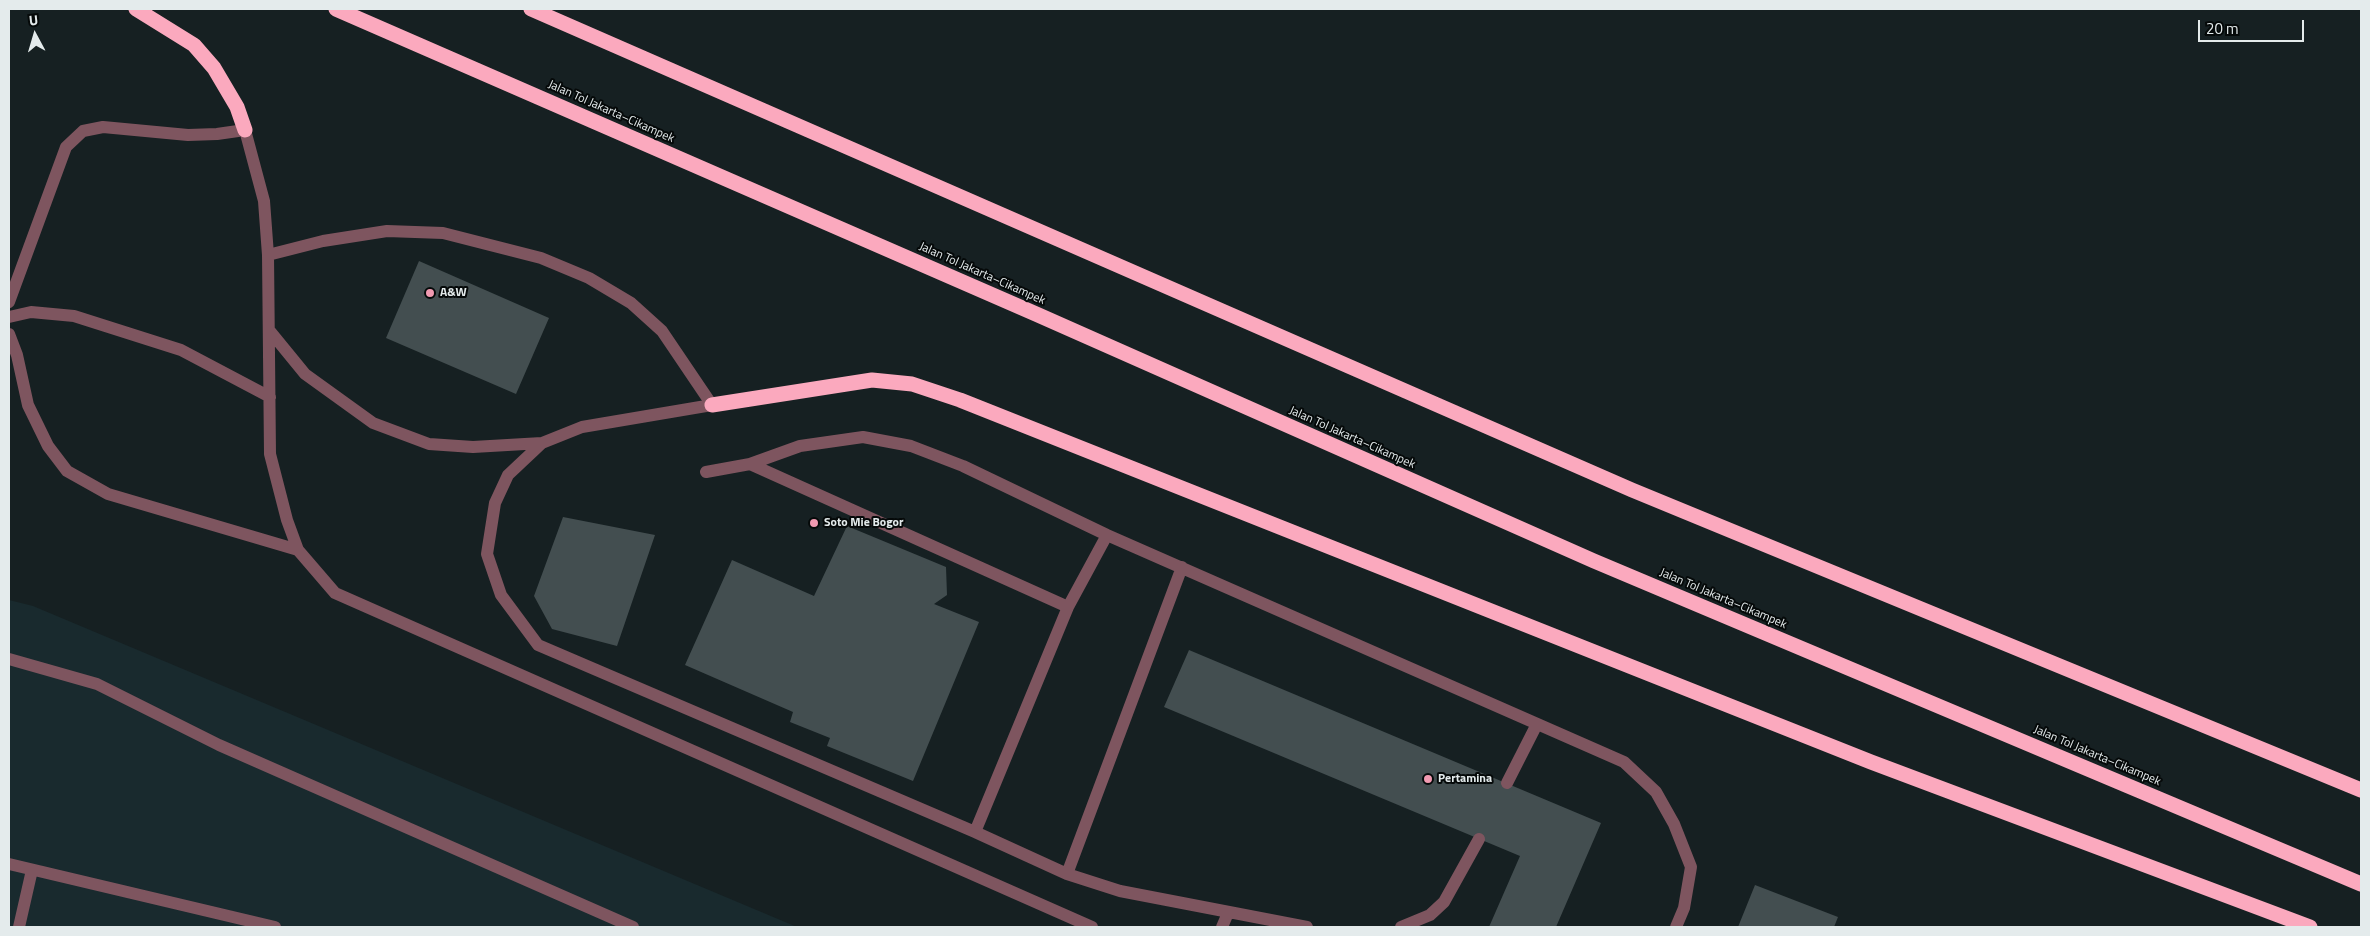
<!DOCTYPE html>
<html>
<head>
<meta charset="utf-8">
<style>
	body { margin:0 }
	#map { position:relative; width:2370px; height:936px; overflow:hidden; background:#162022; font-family:"Titillium Web",sans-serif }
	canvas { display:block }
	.frame { position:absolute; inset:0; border:10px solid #e4ebec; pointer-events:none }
	.north { position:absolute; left:10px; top:10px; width:50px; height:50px; -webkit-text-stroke:4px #050909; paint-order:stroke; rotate:354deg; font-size:14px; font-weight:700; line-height:20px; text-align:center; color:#e4ebec }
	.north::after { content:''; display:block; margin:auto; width:18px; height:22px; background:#e4ebec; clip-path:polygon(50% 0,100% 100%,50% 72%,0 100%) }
	.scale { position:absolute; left:2198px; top:20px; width:106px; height:22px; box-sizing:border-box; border:2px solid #e4ebec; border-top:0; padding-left:6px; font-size:15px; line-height:18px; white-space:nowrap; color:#e4ebec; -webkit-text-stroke:4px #050909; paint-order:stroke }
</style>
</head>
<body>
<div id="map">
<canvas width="2370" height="936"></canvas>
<div class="frame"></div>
<div class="north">U</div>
<div class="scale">20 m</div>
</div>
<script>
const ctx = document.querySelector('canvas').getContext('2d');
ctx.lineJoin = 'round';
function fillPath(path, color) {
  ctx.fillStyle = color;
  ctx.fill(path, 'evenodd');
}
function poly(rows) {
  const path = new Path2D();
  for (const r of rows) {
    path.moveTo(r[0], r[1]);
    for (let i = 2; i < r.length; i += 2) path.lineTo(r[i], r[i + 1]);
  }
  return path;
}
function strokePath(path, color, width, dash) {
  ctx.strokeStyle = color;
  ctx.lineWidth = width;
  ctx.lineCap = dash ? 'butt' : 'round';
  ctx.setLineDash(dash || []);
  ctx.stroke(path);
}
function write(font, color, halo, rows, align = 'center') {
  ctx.font = font + ' "Titillium Web",sans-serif';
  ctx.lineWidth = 4;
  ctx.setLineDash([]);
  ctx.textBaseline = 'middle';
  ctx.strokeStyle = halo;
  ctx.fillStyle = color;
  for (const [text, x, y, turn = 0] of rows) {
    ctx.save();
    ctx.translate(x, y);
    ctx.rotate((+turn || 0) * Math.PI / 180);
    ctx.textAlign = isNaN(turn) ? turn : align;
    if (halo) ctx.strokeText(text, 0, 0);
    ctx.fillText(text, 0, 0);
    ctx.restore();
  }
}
const built = poly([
	[9,600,33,606,797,927,9,927]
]);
const building = poly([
	[419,261,549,318,516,394,386,338],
	[563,517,655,535,617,646,552,629,534,596],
	[847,526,946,567,947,595,934,604,979,622,913,781,827,746,830,738,790,722,793,712,685,665,732,560,814,596],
	[1189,650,1601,823,1556,927,1489,927,1520,856,1164,707],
	[1755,885,1838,917,1834,927,1738,927]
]);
const service = poly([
	[268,255,323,241,387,231,443,233,541,258,589,278,631,303,662,331,712,405,582,427,542,443,508,475,495,503,487,554,501,595,538,645,975,832,1067,874,1120,891,1307,927],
	[9,302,66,147,83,131,103,127,188,135,217,134,245,130,264,201,268,255,270,454,287,520,298,550,335,593,1092,927],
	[9,317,31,312,74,316,181,350,270,397],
	[269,330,305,374,373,423,429,444,473,447,542,443],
	[9,334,17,355,28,405,48,446,67,471,108,494,298,550],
	[750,464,1068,607],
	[706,472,750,464,800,446,863,437,911,446,963,466,1107,535,1624,762,1656,792,1674,824,1691,867,1684,908,1676,927],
	[9,659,97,684,219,745,633,927],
	[1507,783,1537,724],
	[975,832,1068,607,1107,535],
	[9,864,275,927],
	[1067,874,1182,567],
	[19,927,32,870],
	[1222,927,1228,913],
	[1401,927,1430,915,1444,902,1479,839]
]);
const motorway = poly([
	[136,9,194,45,214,68,237,107,245,130],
	[336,9,1036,314,1594,561,2361,884],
	[531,9,1632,490,2361,790],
	[712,405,872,380,912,384,960,400,1871,762,2310,927]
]);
const markers = [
	[430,293,5,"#f19ab1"],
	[814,523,5,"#f19ab1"],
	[1428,779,5,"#f19ab1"]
];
const streetNames = [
	["Jalan Tol Jakarta–Cikampek",611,112,24],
	["Jalan Tol Jakarta–Cikampek",982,274,24],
	["Jalan Tol Jakarta–Cikampek",1352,438,24],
	["Jalan Tol Jakarta–Cikampek",1723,599,23],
	["Jalan Tol Jakarta–Cikampek",2097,756,23]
];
const poiNames = [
	["A&W",440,293],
	["Soto Mie Bogor",824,523],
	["Pertamina",1438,779]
];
fillPath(built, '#192a2e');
fillPath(building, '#434e50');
strokePath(service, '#7e555f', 12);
strokePath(motorway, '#fba9be', 15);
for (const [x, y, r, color] of markers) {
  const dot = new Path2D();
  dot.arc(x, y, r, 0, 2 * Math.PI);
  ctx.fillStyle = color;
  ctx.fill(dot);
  strokePath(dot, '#050909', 2);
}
write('12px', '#e4ebec', '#050909', streetNames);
write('bold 12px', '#e4ebec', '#050909', poiNames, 'left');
</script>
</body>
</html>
